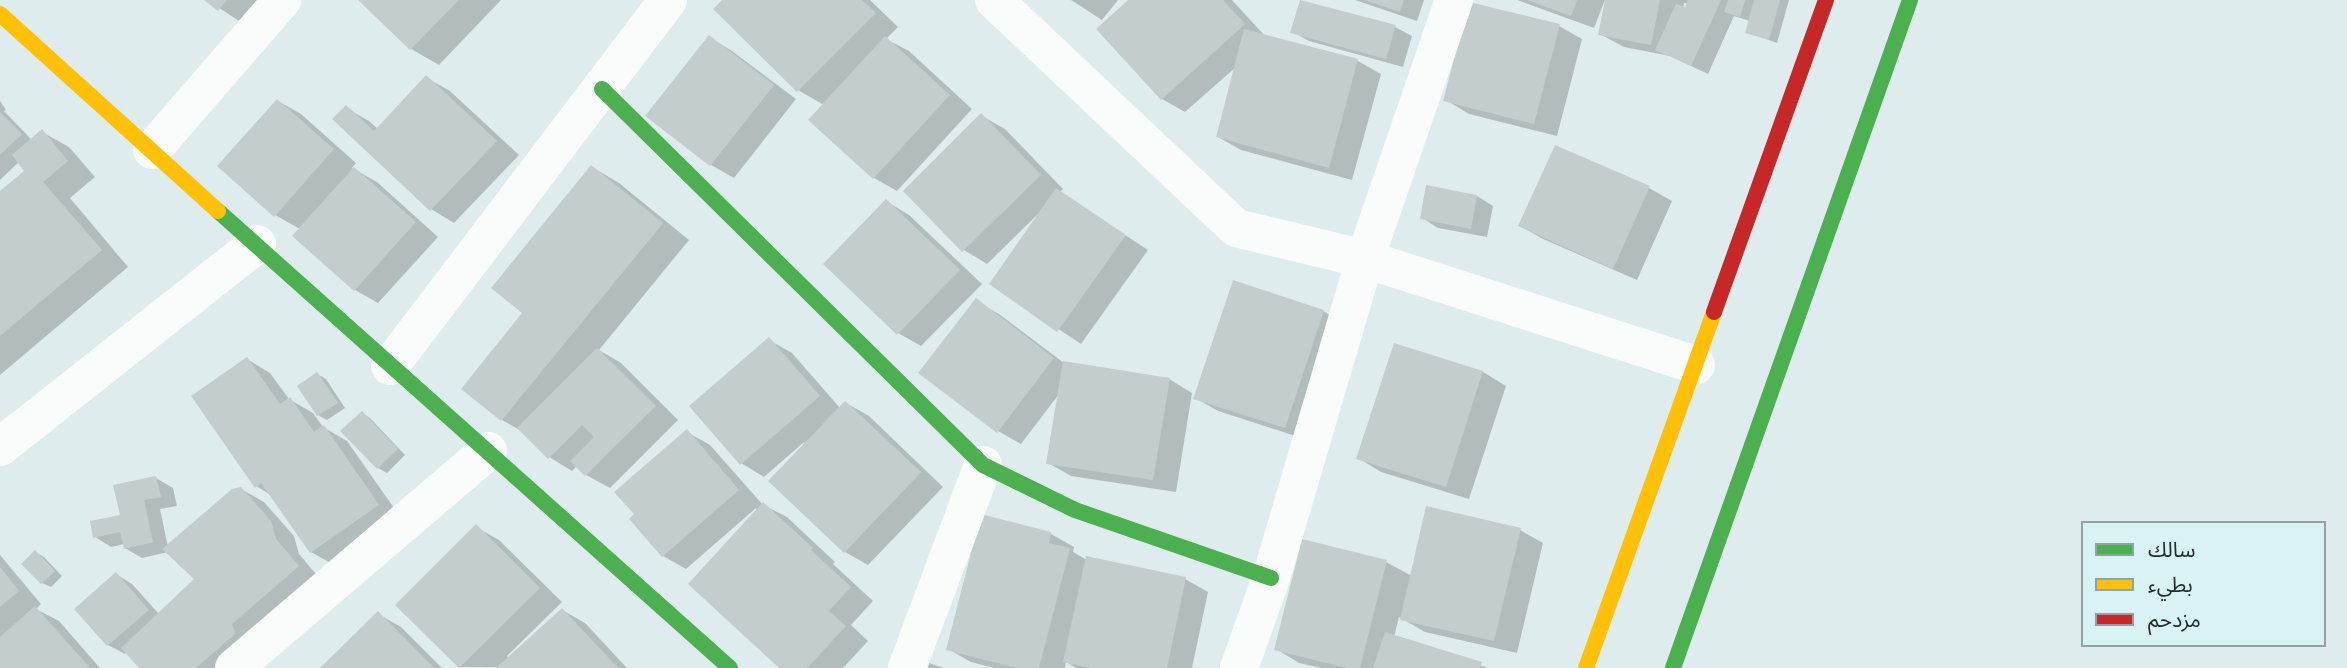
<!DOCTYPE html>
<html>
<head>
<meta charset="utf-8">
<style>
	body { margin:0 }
	#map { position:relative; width:2347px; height:668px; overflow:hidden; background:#dfeced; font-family:"Times New Roman","Noto Sans Arabic",serif }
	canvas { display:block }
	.legend { position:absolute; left:2081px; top:521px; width:245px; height:126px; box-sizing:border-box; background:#d9f2f3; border:2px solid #90a3a4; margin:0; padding:9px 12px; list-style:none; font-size:21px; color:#232c2d }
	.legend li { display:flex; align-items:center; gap:14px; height:35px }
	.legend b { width:35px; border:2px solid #90a3a4 }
</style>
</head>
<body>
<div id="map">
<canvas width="2347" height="668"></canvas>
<ul class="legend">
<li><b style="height:9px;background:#4caf50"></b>سالك</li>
<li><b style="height:9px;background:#ffc107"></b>بطيء</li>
<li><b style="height:9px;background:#c62828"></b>مزدحم</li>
</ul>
</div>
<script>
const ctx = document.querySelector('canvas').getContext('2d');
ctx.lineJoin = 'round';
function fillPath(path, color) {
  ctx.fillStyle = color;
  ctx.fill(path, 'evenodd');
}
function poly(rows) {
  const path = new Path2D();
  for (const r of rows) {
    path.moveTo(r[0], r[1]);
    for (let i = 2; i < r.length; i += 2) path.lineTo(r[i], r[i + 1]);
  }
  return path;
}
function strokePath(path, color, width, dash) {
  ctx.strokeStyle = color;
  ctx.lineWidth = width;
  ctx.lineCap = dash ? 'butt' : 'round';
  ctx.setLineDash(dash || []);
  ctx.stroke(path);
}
const shadow = poly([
	[207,0,260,0,242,23],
	[360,0,501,0,439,65,411,49],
	[725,0,870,0,898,27,886,39,909,51,972,109,897,191,874,178,824,105,798,90],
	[1071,0,1118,0,1102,20],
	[1131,0,1232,0,1266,37,1358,61,1381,74,1352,180,1241,150,1218,137,1236,67,1185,112,1162,99,1098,29],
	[1355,0,1424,0,1417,21],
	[1517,0,1605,0,1594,28],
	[1607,0,1789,0,1777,43,1747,32,1750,21,1734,16,1708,74,1670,56,1624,47,1600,34],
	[1684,3,1689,4,1682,15],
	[1559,26,1582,39,1557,136,1469,114,1446,100],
	[1395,27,1412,36,1403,67,1309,41,1293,32],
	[709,37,732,51,796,99,734,178,711,165,648,116],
	[427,78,450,91,519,155,454,223,431,209,346,108,369,121,378,129],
	[0,101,6,110,4,111,32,140,42,132,69,147,95,177,70,198,128,267,0,375,0,194,27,171,19,162,0,180],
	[278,101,301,114,356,163,352,168,377,182,438,237,378,303,355,290,300,229,275,215],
	[982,116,1005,129,1063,189,1060,192,1148,250,1081,344,991,284,1039,213,987,264,964,250],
	[1556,147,1649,188,1672,201,1637,280,1543,239,1520,226],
	[592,167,619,183,689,240,599,350,621,363,678,420,610,488,586,475,577,466,572,471,549,457,523,432,502,420],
	[1477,196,1493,206,1487,237,1438,228,1422,218],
	[886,201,909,215,982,284,921,346,898,333],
	[976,301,999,314,1064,363,1169,379,1192,393,1176,492,1071,476,1048,463,1059,394,1021,444,998,431],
	[1323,311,1346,324,1308,440,1218,411,1195,398],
	[769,340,792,353,840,408,846,403,869,416,943,487,868,565,845,552,804,442,764,477,741,463],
	[1395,345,1483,372,1506,386,1469,499,1381,472,1358,458],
	[247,359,270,373,289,399,313,413,323,427,347,441,401,518,334,565,311,552,271,495,256,486],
	[317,374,326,379,345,408,327,420,318,415],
	[362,413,370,418,405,455,387,473,378,468,343,431],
	[687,432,710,445,763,505,787,517,835,562,833,564,873,601,851,625,868,641,843,668,782,668,756,508,686,569,663,556],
	[156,478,173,488,177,506,160,509,168,547,241,489,264,502,294,536,299,554,321,580,234,668,142,668,127,652,125,654,108,645,116,574,132,584,159,614,196,579,168,552,142,558,125,548,124,544,111,547,95,537,122,517],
	[476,527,499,540,562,602,507,656,509,658,562,610,585,623,627,668,460,667],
	[1520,530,1543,543,1517,653,1425,632,1399,617,1394,637,1488,668,1321,668,1299,663,1276,649,1386,562,1412,576],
	[1051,534,1074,547,1073,552,1087,560,1185,579,1208,592,1192,668,1076,668,1066,662,1065,668,994,668,971,662,948,649],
	[35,552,44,557,62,576,51,587,42,583],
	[0,555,41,604,36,609,59,621,100,668,0,668],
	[378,614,401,627,442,668,323,668],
	[929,663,944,668,928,668]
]);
const building = poly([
	[204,0,227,0,218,11],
	[358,0,459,0,410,50],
	[722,0,862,0,876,13,797,92,713,9],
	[1128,0,1223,0,1245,24,1161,100,1096,29],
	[1300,0,1396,25,1386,59,1290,33],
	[1364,0,1404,0,1400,12],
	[1527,0,1577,0,1571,16],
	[1605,0,1660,0,1651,45,1598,35],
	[1688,0,1721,0,1691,66,1655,50,1676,4,1685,7],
	[1728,0,1745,0,1740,17,1724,12],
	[1754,0,1780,0,1769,40,1745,33],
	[1469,2,1560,24,1534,124,1443,101],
	[1244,29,1358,59,1329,168,1216,137],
	[709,35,774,85,710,166,645,116],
	[885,36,950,95,873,179,808,120],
	[426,75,497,141,430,211,332,119,346,105,374,131],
	[277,99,334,149,274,217,217,166],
	[0,112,22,134,0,155],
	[981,113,1041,175,962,252,903,191],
	[42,129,68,161,43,182,102,250,0,336,0,191,24,171,12,155],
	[1555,145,1650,186,1613,269,1518,226],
	[591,165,663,223,501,421,461,389,522,313,491,288],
	[354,167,416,222,354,291,292,236],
	[1426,185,1477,195,1471,229,1420,219],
	[1056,188,1126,235,1057,332,989,284],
	[886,199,960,270,897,335,823,264],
	[1233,280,1324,310,1285,428,1193,399],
	[976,298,1054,358,997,433,918,373],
	[769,337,820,396,740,465,689,406],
	[1394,343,1483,371,1446,487,1356,459],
	[597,348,656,406,585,476,570,461,594,437,582,425,548,459,517,428],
	[247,357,280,404,290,397,314,432,324,425,379,505,310,553,261,483,255,488,191,396],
	[1063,361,1170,378,1153,480,1046,464],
	[317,372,338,403,317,416,297,386],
	[845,401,921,472,844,553,768,481],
	[362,411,398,449,377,469,340,431],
	[687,429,739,490,662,557,629,519,634,514,614,492],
	[156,476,161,497,144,500,153,542,124,549,120,532,93,538,90,521,120,515,113,485],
	[241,487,271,521,276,539,299,566,232,624,235,634,196,668,139,668,121,648,194,579,162,549,232,489],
	[763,502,813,548,811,550,851,587,829,611,846,626,807,668,779,668,688,584],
	[1426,506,1521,528,1494,641,1400,620],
	[981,514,1051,532,1049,543,1070,548,1039,668,1017,668,946,650],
	[476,524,540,588,459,668,395,605],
	[1302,539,1387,560,1360,668,1347,668,1274,650],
	[35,550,55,571,41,584,21,564],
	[1086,556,1186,577,1167,668,1091,668,1063,662],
	[0,567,19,591,0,607],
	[116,572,149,610,107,646,74,609],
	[35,606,90,668,0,668,0,637],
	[562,608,618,668,496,668],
	[378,611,434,668,320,668],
	[1385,632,1482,662,1480,668,1373,668]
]);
const street = poly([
	[994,0,1236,228,1365,259,1696,365],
	[152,150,282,0],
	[390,366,668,0],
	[0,447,257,244],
	[234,668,488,451],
	[907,668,983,465],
	[1239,668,1271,578,1365,259,1454,0]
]);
const fast = poly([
	[602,89,983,465,1075,510,1271,578],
	[218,211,730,668],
	[1673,668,1910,0]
]);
const slow = poly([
	[0,14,218,211],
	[1586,668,1714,312]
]);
const jam = poly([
	[1714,312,1826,0]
]);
fillPath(shadow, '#0003');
fillPath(building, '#c3cdce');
strokePath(street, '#fafcfc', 38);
strokePath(fast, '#4caf50', 16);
strokePath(slow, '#ffc107', 16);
strokePath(jam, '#c62828', 16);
</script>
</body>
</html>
